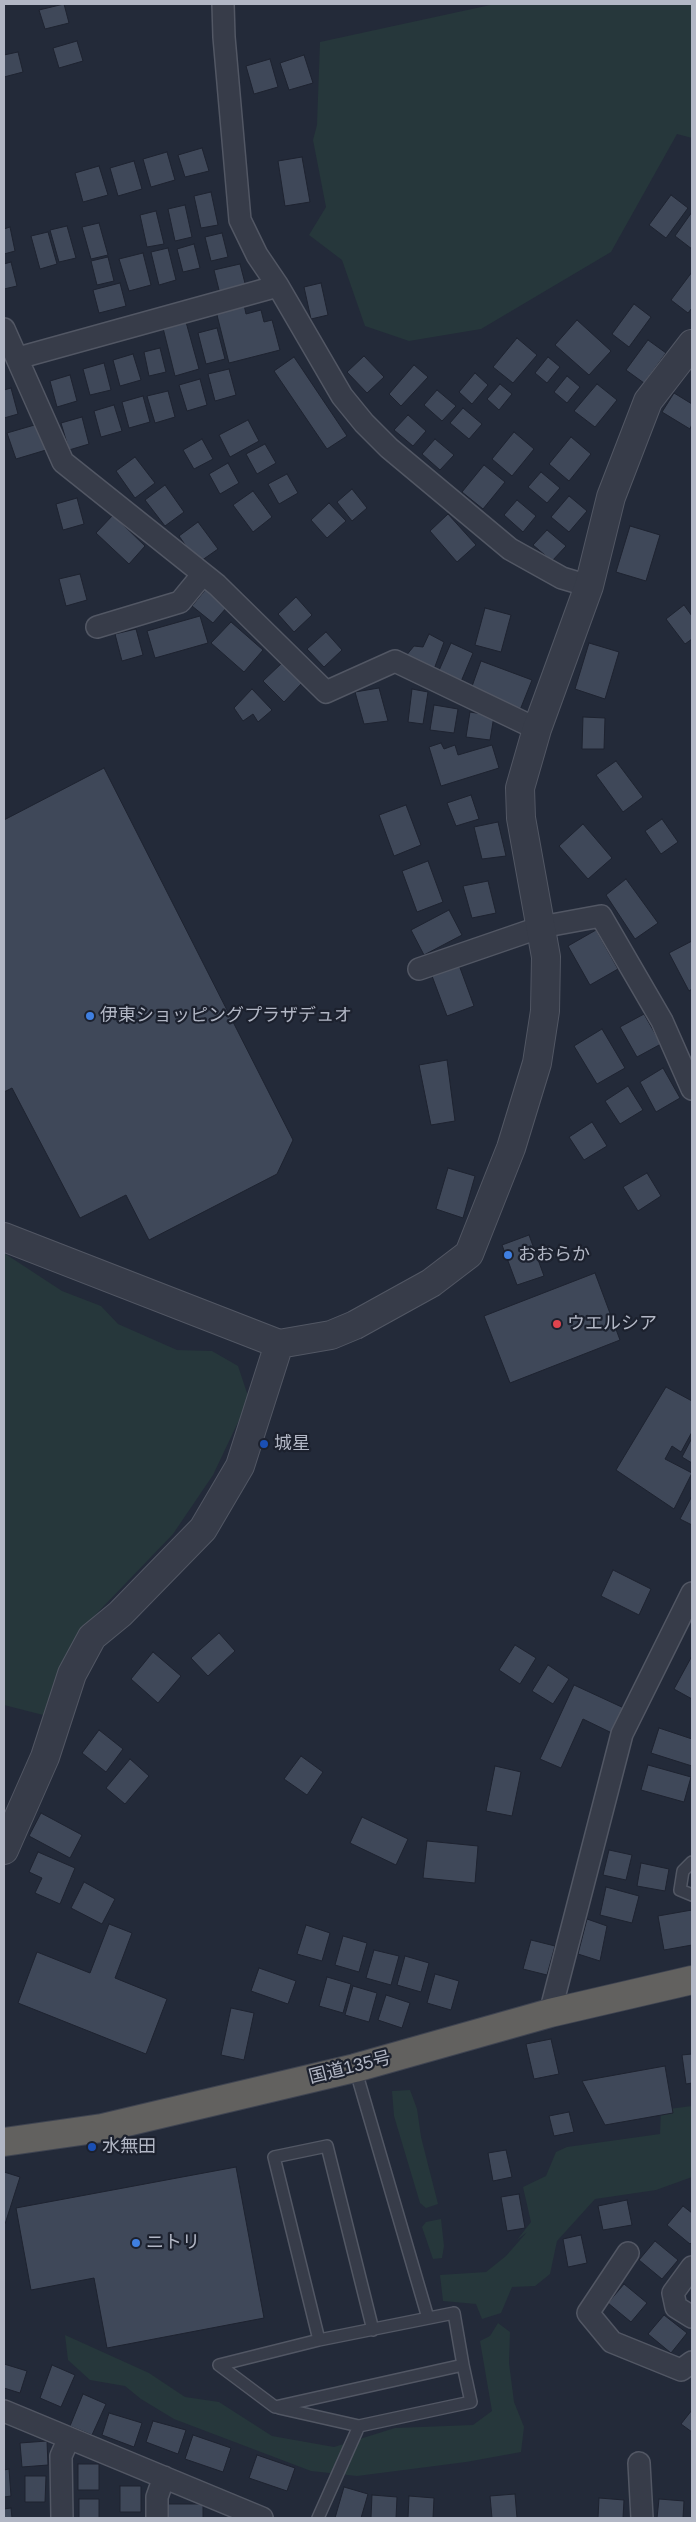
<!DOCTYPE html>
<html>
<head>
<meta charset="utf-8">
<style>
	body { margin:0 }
	#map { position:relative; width:696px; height:2522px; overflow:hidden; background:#232a39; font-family:Arial,sans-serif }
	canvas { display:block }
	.frame { position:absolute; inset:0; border:5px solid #b2b7c5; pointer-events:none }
</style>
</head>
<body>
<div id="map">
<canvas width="696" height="2522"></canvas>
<div class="frame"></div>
</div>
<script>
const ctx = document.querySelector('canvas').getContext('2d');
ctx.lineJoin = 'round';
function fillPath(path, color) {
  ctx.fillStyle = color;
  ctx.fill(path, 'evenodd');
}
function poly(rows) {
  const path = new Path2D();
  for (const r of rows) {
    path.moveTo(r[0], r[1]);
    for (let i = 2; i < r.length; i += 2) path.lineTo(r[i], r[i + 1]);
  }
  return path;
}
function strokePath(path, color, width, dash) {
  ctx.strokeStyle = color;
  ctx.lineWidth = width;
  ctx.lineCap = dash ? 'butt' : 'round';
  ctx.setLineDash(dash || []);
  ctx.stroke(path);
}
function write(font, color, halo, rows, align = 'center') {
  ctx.font = font + ' Arial,"Noto Sans JP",sans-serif';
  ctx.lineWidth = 4.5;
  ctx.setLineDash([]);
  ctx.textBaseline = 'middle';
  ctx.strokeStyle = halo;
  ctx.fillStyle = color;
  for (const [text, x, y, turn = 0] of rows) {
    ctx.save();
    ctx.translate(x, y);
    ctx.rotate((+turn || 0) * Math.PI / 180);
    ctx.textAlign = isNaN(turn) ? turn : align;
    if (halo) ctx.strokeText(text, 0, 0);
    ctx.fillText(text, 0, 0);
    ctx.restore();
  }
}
const green = poly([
	[495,4,692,4,692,138,677,134,611,252,481,329,409,341,365,326,342,260,309,235,326,207,313,140,317,125,320,42],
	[4,1253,62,1291,101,1306,118,1324,177,1350,212,1351,238,1366,249,1399,213,1475,173,1534,77,1634,51,1717,4,1705],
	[410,2090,417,2109,421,2137,438,2204,426,2208,420,2203,394,2116,392,2091],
	[692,2106,692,2177,656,2190,595,2199,557,2241,550,2274,535,2286,512,2287,501,2313,482,2319,476,2304,443,2301,440,2275,486,2272,506,2256,527,2232,517,2240,531,2222,523,2187,546,2176,556,2152,567,2147,660,2134,661,2110],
	[441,2219,444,2246,442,2258,433,2259,422,2227,426,2222],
	[498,2323,510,2332,509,2363,514,2402,524,2427,521,2452,466,2462,357,2476,311,2471,174,2419,141,2399,125,2386,90,2380,68,2360,65,2335,149,2373,185,2397,219,2402,272,2436,334,2447,395,2428,473,2425,492,2411,480,2341,490,2336]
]);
const building = poly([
	[64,4,69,23,45,29,39,10,64,4],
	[77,41,83,61,59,68,53,48,77,41],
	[18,52,23,72,4,77,4,55,18,52],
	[304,55,313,83,289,90,280,63,304,55],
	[270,59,278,87,254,94,246,66,270,59],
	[202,148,209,171,185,177,178,155,202,148],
	[167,152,175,180,151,187,143,159,167,152],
	[302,157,310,202,285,206,278,161,302,157],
	[134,161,142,189,118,196,110,168,134,161],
	[99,166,108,195,83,202,75,173,99,166],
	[211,192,218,225,201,228,194,196,211,192],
	[671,195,688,208,666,238,649,225,671,195],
	[185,205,192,237,175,241,168,209,185,205],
	[156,211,164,244,147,247,140,215,156,211],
	[692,212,692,249,675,236,692,212],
	[99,223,108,255,91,259,82,227,99,223],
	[67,226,76,258,59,262,50,230,67,226],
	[10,227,15,251,4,254,4,229,10,227],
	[48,232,57,264,40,269,31,236,48,232],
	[222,233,228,257,211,261,205,237,222,233],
	[194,244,200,268,183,272,177,249,194,244],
	[168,248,176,280,159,285,151,252,168,248],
	[143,253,151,285,129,291,119,259,143,253],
	[108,257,114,281,97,285,91,261,108,257],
	[11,262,17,286,4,289,4,264,11,262],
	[240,264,246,287,220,294,214,270,240,264],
	[692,272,692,308,688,313,671,300,692,272],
	[120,283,126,306,99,313,93,290,120,283],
	[321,283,328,315,311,319,304,287,321,283],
	[243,300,246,314,261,310,264,322,272,320,280,350,229,363,215,307,243,300],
	[634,304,651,317,629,347,612,334,634,304],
	[577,320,611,351,589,375,555,345,577,320],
	[186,322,199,369,175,376,163,328,186,322],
	[217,328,225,359,206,364,198,333,217,328],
	[517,338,537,355,513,383,493,367,517,338],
	[648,340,666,353,644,383,626,370,648,340],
	[160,348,166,372,149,376,144,352,160,348],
	[133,354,141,380,120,386,113,360,133,354],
	[364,356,384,377,367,393,347,372,364,356],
	[294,357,347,436,327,449,274,371,294,357],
	[548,357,560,367,547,383,535,373,548,357],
	[104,363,111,390,90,395,83,369,104,363],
	[414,365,428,377,401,406,389,394,414,365],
	[229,369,236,395,215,401,208,374,229,369],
	[475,373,488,385,472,404,459,392,475,373],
	[70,375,77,401,57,407,50,381,70,375],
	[567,376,580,387,567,403,554,392,567,376],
	[200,379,207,405,187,411,179,385,200,379],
	[500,384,512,394,499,410,487,399,500,384],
	[597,384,617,400,595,427,574,411,597,384],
	[11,388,18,414,4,418,4,390,11,388],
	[437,390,456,406,442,421,424,405,437,390],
	[168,391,175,417,155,423,147,396,168,391],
	[674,393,692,404,692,424,690,429,662,412,674,393],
	[143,396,150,422,129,428,122,402,143,396],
	[114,405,122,431,101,437,94,411,114,405],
	[463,408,482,424,469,439,450,423,463,408],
	[408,415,426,431,413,446,394,430,408,415],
	[82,417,89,444,69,450,61,423,82,417],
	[248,420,259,441,230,457,219,435,248,420],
	[38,424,46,450,16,459,7,433,38,424],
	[514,432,534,449,512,476,492,459,514,432],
	[571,437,591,454,569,481,549,464,571,437],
	[202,439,213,459,194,469,183,450,202,439],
	[435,439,454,455,440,470,422,454,435,439],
	[265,444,276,463,257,474,246,454,265,444],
	[135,457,155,483,135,498,116,471,135,457],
	[228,463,239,483,220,494,209,474,228,463],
	[484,465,505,482,483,509,462,492,484,465],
	[541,472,560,488,547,503,528,487,541,472],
	[287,474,298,493,279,504,268,484,287,474],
	[165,485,184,512,165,526,145,500,165,485],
	[352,489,367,508,352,521,337,502,352,489],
	[253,491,272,517,253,532,233,505,253,491],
	[569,496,587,511,569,532,551,517,569,496],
	[77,498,84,524,63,530,56,504,77,498],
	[517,500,536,516,523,532,504,515,517,500],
	[329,503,346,521,327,538,311,520,329,503],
	[448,514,476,545,457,562,430,531,448,514],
	[113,515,145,546,129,564,96,533,113,515],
	[198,522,218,549,198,563,179,536,198,522],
	[630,526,660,535,646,581,616,572,630,526],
	[547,530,566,546,552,561,533,545,547,530],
	[80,574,87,600,66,606,59,579,80,574],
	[206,589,227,607,213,623,192,606,206,589],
	[296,597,312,615,294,632,278,614,296,597],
	[684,605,692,616,692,639,685,644,666,619,684,605],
	[485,608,511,615,501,652,475,645,485,608],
	[200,616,208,643,155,658,147,631,200,616],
	[231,622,263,650,244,672,211,643,231,622],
	[136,629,143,655,122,661,115,634,136,629],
	[326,632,342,650,324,667,307,649,326,632],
	[429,634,444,642,433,672,405,657,414,646,423,647,429,634],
	[451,643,473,653,460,684,437,675,451,643],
	[589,643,619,652,605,699,575,689,589,643],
	[481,661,532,680,520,710,470,692,481,661],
	[282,663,302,683,284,702,263,681,282,663],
	[379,688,388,721,364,724,355,692,379,688],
	[252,689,272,710,258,722,253,714,243,721,234,708,252,689],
	[412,689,428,692,423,724,408,722,412,689],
	[434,705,458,709,454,733,430,730,434,705],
	[470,712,494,716,490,740,466,737,470,712],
	[583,717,605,718,604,749,582,749,583,717],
	[441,743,444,749,455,745,458,755,492,745,499,768,441,786,429,747,441,743],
	[616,761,643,797,623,812,596,775,616,761],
	[104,768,293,1140,277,1174,149,1240,126,1195,80,1218,12,1088,4,1092,4,820,104,768],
	[471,795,479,819,456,826,447,803,471,795],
	[406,805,421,845,394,856,379,815,406,805],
	[662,819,678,842,661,854,645,831,662,819],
	[498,822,506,856,482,859,474,827,498,822],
	[583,824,612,858,588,879,559,846,583,824],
	[428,861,443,902,417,912,402,871,428,861],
	[626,879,658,923,635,939,606,895,626,879],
	[488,881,496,913,472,918,463,886,488,881],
	[449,910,462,935,424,955,411,930,449,910],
	[596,930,618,969,590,985,568,946,596,930],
	[692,941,692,989,689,991,669,953,692,941],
	[459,965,474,1006,447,1016,432,976,459,965],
	[644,1014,661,1044,637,1057,620,1027,644,1014],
	[602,1029,625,1068,597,1084,574,1046,602,1029],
	[447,1060,455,1121,431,1125,419,1065,447,1060],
	[663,1068,680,1098,656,1112,640,1082,663,1068],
	[628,1086,643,1110,620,1124,605,1101,628,1086],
	[592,1122,607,1146,584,1160,569,1137,592,1122],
	[448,1168,475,1176,463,1218,436,1209,448,1168],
	[647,1173,661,1196,638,1211,623,1187,647,1173],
	[529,1235,544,1276,517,1285,502,1245,529,1235],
	[595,1273,620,1340,510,1383,484,1316,595,1273],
	[666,1387,692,1401,692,1432,681,1452,672,1446,665,1459,692,1473,674,1509,616,1470,666,1387],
	[692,1438,692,1463,682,1457,692,1438],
	[692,1496,692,1525,680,1519,692,1496],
	[613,1570,651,1589,639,1615,601,1596,613,1570],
	[219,1633,235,1651,208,1676,191,1658,219,1633],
	[515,1645,536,1658,520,1684,499,1670,515,1645],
	[153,1652,181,1676,158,1703,131,1679,153,1652],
	[692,1656,692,1699,674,1689,692,1656],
	[548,1665,569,1679,553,1704,532,1691,548,1665],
	[574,1685,626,1709,614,1734,583,1719,561,1768,540,1759,574,1685],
	[659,1728,692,1739,692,1766,651,1753,659,1728],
	[99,1730,123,1749,106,1772,82,1753,99,1730],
	[301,1756,323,1772,307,1795,284,1779,301,1756],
	[130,1759,149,1776,125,1804,106,1788,130,1759],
	[648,1765,691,1777,684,1802,641,1790,648,1765],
	[495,1766,521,1772,512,1816,486,1811,495,1766],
	[41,1813,82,1835,70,1858,29,1836,41,1813],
	[362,1817,408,1839,396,1865,350,1843,362,1817],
	[427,1841,478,1846,475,1883,423,1878,427,1841],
	[609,1850,632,1855,626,1880,603,1875,609,1850],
	[38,1852,75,1868,60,1904,35,1893,42,1878,29,1872,38,1852],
	[641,1863,669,1869,665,1891,637,1886,641,1863],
	[84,1882,115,1899,102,1924,71,1908,84,1882],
	[606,1887,639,1896,632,1923,600,1915,606,1887],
	[692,1910,692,1945,664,1950,658,1916,692,1910],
	[587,1919,607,1926,600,1961,578,1954,587,1919],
	[109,1924,132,1933,115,1978,167,1999,146,2054,18,2003,37,1952,90,1973,109,1924],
	[306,1925,330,1933,322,1961,297,1954,306,1925],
	[343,1936,367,1943,359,1972,335,1965,343,1936],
	[531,1940,555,1946,547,1975,523,1969,531,1940],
	[374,1950,399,1956,391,1985,366,1978,374,1950],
	[405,1956,429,1963,421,1992,397,1985,405,1956],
	[259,1968,296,1981,288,2004,251,1991,259,1968],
	[435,1974,459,1981,451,2010,427,2003,435,1974],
	[327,1977,351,1984,343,2013,319,2006,327,1977],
	[353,1986,377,1993,369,2022,345,2015,353,1986],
	[386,1995,410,2003,402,2028,378,2020,386,1995],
	[231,2008,254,2013,244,2060,221,2055,231,2008],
	[551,2039,559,2074,534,2079,526,2044,551,2039],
	[692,2054,692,2083,686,2084,682,2055,692,2054],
	[665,2066,673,2113,605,2125,582,2081,665,2066],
	[569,2112,574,2132,554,2136,549,2116,569,2112],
	[506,2150,512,2177,493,2181,488,2153,506,2150],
	[236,2167,264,2318,107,2348,94,2278,31,2290,16,2208,236,2167],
	[4,2172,20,2177,5,2224,4,2223,4,2172],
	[519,2194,525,2228,507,2231,501,2197,519,2194],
	[627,2200,632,2225,603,2230,598,2206,627,2200],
	[683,2206,692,2213,692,2242,690,2244,667,2225,683,2206],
	[581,2235,587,2263,568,2267,563,2239,581,2235],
	[655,2241,678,2260,662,2279,639,2260,655,2241],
	[624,2284,647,2303,631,2322,608,2303,624,2284],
	[664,2315,687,2333,671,2353,648,2334,664,2315],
	[4,2364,27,2371,20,2393,4,2388,4,2364],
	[52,2365,75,2375,61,2407,40,2398,52,2365],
	[83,2394,106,2404,92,2435,70,2426,83,2394],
	[692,2410,692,2432,681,2424,692,2410],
	[109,2413,142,2423,134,2447,102,2435,109,2413],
	[153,2421,186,2430,178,2454,146,2442,153,2421],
	[193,2435,231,2448,223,2472,185,2459,193,2435],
	[47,2441,48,2465,22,2467,20,2443,47,2441],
	[257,2455,295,2468,287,2491,249,2478,257,2455],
	[78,2464,99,2464,99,2490,78,2490,78,2464],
	[9,2469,11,2496,4,2497,4,2470,9,2469],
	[25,2476,46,2476,45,2502,25,2502,25,2476],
	[120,2486,141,2486,141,2512,120,2512,120,2486],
	[344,2487,368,2494,361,2518,335,2518,344,2487],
	[515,2494,517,2518,492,2518,490,2496,515,2494],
	[372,2495,397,2497,396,2518,371,2518,372,2495],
	[409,2496,434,2498,433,2518,408,2518,409,2496],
	[599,2498,624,2500,623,2518,598,2518,599,2498],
	[79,2499,99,2499,99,2518,79,2518,79,2499],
	[659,2499,684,2501,683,2518,657,2518,659,2499],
	[167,2504,203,2504,203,2518,167,2518,167,2504],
	[11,2508,12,2518,4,2518,4,2509,11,2508]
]);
const service = poly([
	[692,1862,683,1871,680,1890,692,1895],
	[355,2068,428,2318],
	[454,2313,463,2365,275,2407,219,2365,319,2340,454,2313],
	[319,2340,274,2157,327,2146,373,2330],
	[279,2408,359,2426,471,2402,463,2365],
	[318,2518,359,2426]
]);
const minor = poly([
	[223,4,224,37,240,220,257,255,278,286],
	[4,329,63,462,217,585,326,692,395,661,537,729],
	[18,358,278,286,342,396,364,423,389,448,510,549,562,578,589,586],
	[97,627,180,602,203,574],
	[419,969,541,927,601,916,662,1021,692,1089],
	[550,2013,622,1734,692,1593],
	[628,2253,588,2313,612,2342,681,2370,692,2362],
	[692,2267,673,2293,676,2307,692,2317],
	[4,2411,262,2518],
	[639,2463,642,2518],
	[62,2518,61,2456,69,2438],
	[157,2518,157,2497,164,2477]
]);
const tertiary = poly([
	[4,1237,279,1344,331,1335,355,1325,431,1283,469,1254,511,1148,537,1063,545,1011,546,957,521,818,520,788,537,729,589,586,611,497,648,401,692,344],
	[4,1850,45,1757,72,1674,92,1637,120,1614,203,1529,240,1466,279,1344]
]);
const trunk = poly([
	[4,2142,102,2128,355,2068,550,2013,692,1980]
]);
const markers = [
	[90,1016,5,"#3f7fe0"],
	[508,1255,5,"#3f7fe0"],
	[557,1324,5,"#e0444e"],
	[264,1444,5,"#1a4fb4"],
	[92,2147,5,"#1a4fb4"],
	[136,2243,5,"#3f7fe0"]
];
const poiNames = [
	["伊東ショッピングプラザデュオ",100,1016],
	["おおらか",518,1255],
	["ウエルシア",567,1324],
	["城星",274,1444],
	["水無田",102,2147],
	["ニトリ",146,2243]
];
const streetNames = [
	["国道135号",350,2068,-14]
];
fillPath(green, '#26373b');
fillPath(building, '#3f4859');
strokePath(building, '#1e2330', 1);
strokePath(service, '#525764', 14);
strokePath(minor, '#525764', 24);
strokePath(tertiary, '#525764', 30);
strokePath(trunk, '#3f4451', 30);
strokePath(service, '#373c49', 11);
strokePath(minor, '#373c49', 21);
strokePath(tertiary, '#373c49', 28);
strokePath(trunk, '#62615f', 28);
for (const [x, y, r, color] of markers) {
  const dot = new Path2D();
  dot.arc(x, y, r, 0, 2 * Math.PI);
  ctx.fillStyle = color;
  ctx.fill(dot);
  strokePath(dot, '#1c212e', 2);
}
write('18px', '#b2b7c5', '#1c212e', poiNames, 'left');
write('18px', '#b2b7c5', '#1c212e', streetNames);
</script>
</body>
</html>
